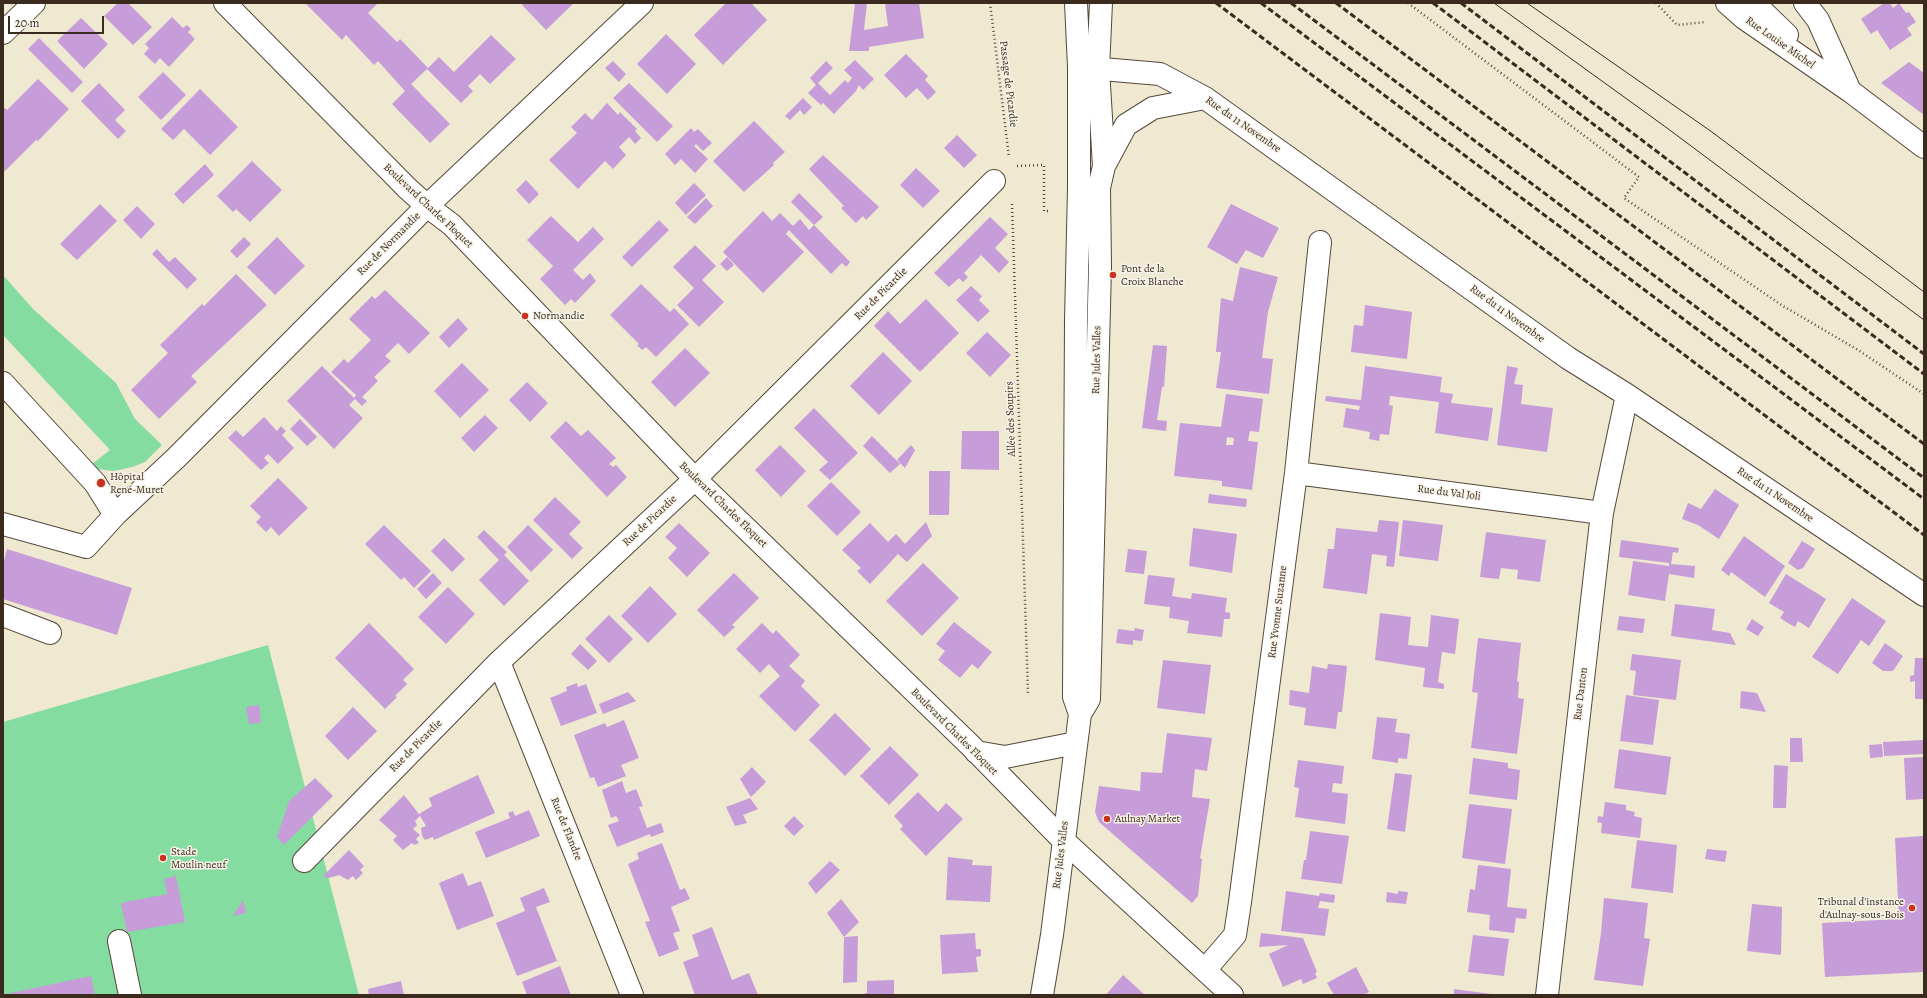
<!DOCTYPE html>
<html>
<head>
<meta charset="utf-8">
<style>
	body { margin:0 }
	#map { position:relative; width:1927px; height:998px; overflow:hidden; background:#f0e9d2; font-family:Alegreya,serif }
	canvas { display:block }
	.frame { position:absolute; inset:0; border:4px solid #3b2a1e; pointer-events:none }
	.scale { position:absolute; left:8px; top:16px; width:96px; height:18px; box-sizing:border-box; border:2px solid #3b2a1e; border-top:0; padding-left:5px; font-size:12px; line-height:14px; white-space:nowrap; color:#3b2a1e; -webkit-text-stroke:3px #f7f3e8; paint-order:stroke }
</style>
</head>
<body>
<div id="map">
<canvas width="1927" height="998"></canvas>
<div class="frame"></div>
<div class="scale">20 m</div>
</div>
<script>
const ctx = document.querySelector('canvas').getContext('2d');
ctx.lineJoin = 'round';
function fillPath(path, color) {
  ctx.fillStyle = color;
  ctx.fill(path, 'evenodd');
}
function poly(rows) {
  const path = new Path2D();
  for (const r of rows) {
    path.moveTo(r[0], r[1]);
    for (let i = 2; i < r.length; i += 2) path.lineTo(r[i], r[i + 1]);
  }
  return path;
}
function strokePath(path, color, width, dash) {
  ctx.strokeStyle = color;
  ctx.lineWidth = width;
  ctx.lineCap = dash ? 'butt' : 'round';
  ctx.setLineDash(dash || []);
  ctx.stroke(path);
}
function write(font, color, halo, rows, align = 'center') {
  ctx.font = font + ' Alegreya,serif';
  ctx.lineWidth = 3;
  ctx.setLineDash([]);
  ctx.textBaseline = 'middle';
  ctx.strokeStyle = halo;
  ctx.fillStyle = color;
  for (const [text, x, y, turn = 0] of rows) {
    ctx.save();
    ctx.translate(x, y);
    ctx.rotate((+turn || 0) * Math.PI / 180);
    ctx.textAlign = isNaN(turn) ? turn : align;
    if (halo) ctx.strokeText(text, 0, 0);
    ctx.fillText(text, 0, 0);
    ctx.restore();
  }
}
const green = poly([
	[3,275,33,309,116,383,135,419,162,445,145,462,132,467,114,471,96,469,92,464,110,450,3,335],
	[268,645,359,995,3,995,3,722]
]);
const building = poly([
	[118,3,128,3,152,27,133,45,104,16],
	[305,3,378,3,368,13,397,42,400,39,428,68,439,57,454,72,491,35,516,59,490,84,480,74,468,86,473,91,461,103,427,69,411,84,450,124,430,143,392,104,405,91,378,61,374,65,346,35,342,40],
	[524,3,574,3,546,30,522,5],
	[726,3,751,3,767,20,723,65,694,35],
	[855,3,867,3,864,30,888,26,885,3,919,3,924,38,869,47,869,51,849,51],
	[1884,3,1890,3,1893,8,1899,3,1906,13,1909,12,1916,22,1907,28,1912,35,1890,50,1877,30,1871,34,1861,19],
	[172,17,183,28,187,25,191,29,188,32,195,39,169,67,160,58,155,64,144,54,149,48,145,44],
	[81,18,108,44,84,69,57,41],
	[666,34,696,64,667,94,637,64],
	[39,38,83,82,72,93,28,49],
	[906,54,928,76,925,80,936,92,928,100,917,88,906,98,884,75],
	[855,60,874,79,863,90,859,85,856,91,834,114,823,103,821,105,808,93,816,85,810,78,826,61,833,68,818,83,830,95,845,80,848,83,852,78,844,70],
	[613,61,626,74,619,82,605,68],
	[1909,62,1924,73,1924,115,1881,83],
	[163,72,186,95,161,120,138,97],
	[38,79,69,109,38,141,36,140,3,173,3,107,7,110],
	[99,83,125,110,115,120,126,131,118,139,81,101],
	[629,83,673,126,657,142,613,98],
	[200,89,238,127,210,155,184,129,173,140,161,129],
	[803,98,812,107,804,115,800,110,790,120,785,116],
	[607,103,618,115,620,112,637,129,635,131,641,138,635,144,629,137,619,147,626,155,613,169,605,161,578,189,549,160,577,133,571,127,585,113,592,120],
	[754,121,785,152,773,163,774,165,744,192,713,161],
	[691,128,694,132,698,129,712,143,703,151,696,144,694,146,708,159,695,173,681,159,675,165,665,154],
	[957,135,977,155,964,168,944,148],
	[823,155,879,207,866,220,863,216,856,223,841,208,844,206,809,169],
	[252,161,282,190,250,222,236,209,233,212,217,196],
	[205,164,214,175,183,204,174,194],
	[916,168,940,191,923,208,900,185],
	[526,180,539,194,529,204,516,190],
	[694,183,706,195,686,215,675,203],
	[799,193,823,217,814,225,791,202],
	[706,198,713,206,695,224,687,217],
	[100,204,117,221,77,260,60,244],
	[1231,204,1279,228,1263,258,1246,250,1237,264,1207,247],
	[137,206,155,224,141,239,123,220],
	[763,211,772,221,780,213,793,226,800,219,809,230,814,225,850,262,846,267,842,263,831,274,789,230,786,234,804,252,763,293,723,252],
	[551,216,578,242,593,227,604,239,573,270,583,280,590,273,596,281,575,303,571,299,565,305,540,279,553,266,527,240],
	[990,217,1008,234,995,248,1009,262,999,273,981,255,964,273,968,277,963,282,959,278,949,287,934,273],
	[659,220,669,230,632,267,622,257],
	[244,237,251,244,237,258,230,251],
	[277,237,305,266,275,295,247,267],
	[695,245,716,266,702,280,724,302,699,327,677,305,694,288,673,267],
	[157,249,169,262,175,257,197,279,187,289,152,254],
	[727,257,734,265,727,271,720,264],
	[1240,267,1278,277,1268,312,1262,358,1273,359,1269,394,1216,388,1221,352,1216,352,1221,298,1233,301],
	[236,274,267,305,191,376,197,382,159,419,131,390,168,353,160,345,202,304,204,306],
	[641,284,670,312,674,308,689,324,656,357,646,347,642,350,637,345,639,344,610,315],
	[971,286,982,296,979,300,990,311,978,322,956,300],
	[385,290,430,333,409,354,398,343,385,356,391,361,374,377,378,381,362,397,367,401,362,406,355,399,349,405,363,418,334,449,287,401,322,366,354,398,356,395,331,372,344,359,348,363,371,340,349,319,372,296,375,299],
	[926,299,959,333,920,372,874,326,888,311,900,324],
	[1365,305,1412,312,1407,359,1351,352,1354,325,1363,326],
	[458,318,468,329,449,348,439,337],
	[987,332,1011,355,990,377,966,353],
	[1153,345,1167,346,1164,387,1162,387,1157,420,1167,421,1166,431,1142,428],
	[685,348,710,373,675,407,651,382],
	[883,352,912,381,879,415,850,386],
	[462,363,489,390,460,418,434,391],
	[1365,366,1442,377,1440,392,1453,394,1451,403,1493,408,1488,441,1435,433,1439,402,1390,396,1389,405,1393,406,1389,435,1380,434,1379,441,1369,439,1370,432,1343,427,1346,408,1359,410,1360,406,1325,401,1326,396,1361,400],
	[1507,366,1518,368,1514,384,1523,385,1521,404,1553,408,1547,452,1497,445],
	[527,382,548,403,530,422,509,400],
	[1226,394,1263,399,1259,432,1250,431,1248,441,1258,442,1252,490,1222,486,1222,481,1174,476,1180,423,1221,427],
	[1227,437,1234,438,1233,445,1226,445],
	[814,408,858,453,830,480,819,470,828,462,794,428],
	[485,415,498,428,474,452,461,438],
	[264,417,277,431,281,426,286,431,282,435,294,448,278,464,268,454,264,458,269,463,261,470,228,438,236,430,243,437],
	[300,419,317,437,307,446,290,429],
	[566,421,581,436,588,430,616,458,609,464,613,467,616,465,627,477,607,497,550,437],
	[962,431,999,431,999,470,961,469],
	[872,436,900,464,890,473,863,446],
	[780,445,806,471,781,497,755,470],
	[911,445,915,450,905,468,897,460],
	[929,471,950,471,949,515,929,515],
	[278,478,308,508,279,536,271,527,266,532,256,522,261,517,250,506],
	[831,482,861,512,837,536,807,506],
	[1715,489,1739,505,1719,539,1698,525,1682,519,1688,503,1701,509],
	[1209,494,1247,499,1246,507,1208,503],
	[555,497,581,522,569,534,583,548,572,559,533,520],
	[1379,520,1399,522,1394,567,1386,566,1387,556,1372,554,1367,594,1323,588,1328,549,1334,549,1336,528,1377,532],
	[1403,520,1443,525,1438,561,1399,556],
	[926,522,932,536,907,562,898,554,870,584,857,571,861,568,842,550,870,523,888,542,896,534,905,544],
	[679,523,710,553,687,577,668,558,677,548,665,537],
	[384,525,431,571,414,588,404,577,401,580,365,544],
	[528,525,553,550,531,572,507,547],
	[1193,528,1237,534,1232,573,1189,566],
	[484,530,507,552,504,555,529,581,504,606,479,580,499,560,477,537],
	[1486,532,1546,540,1540,582,1517,579,1518,570,1501,568,1499,579,1480,577],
	[1744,536,1785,566,1765,597,1731,572,1729,576,1721,570],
	[444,538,465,559,452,572,431,551],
	[1621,540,1679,548,1678,553,1673,552,1671,564,1695,566,1694,578,1669,574,1665,601,1628,595,1633,561,1669,566,1669,563,1619,557],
	[1802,541,1815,549,1803,568,1798,570,1788,563],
	[7,549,132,588,117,635,3,599,3,564],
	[1128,549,1147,551,1144,574,1125,572],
	[923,563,959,598,922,636,886,601],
	[433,573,442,583,426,599,417,589],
	[734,573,759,598,732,625,735,627,724,637,697,610],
	[1786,574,1826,599,1809,628,1798,621,1795,627,1786,622,1780,618,1784,612,1769,603],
	[1148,575,1175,578,1172,596,1191,599,1192,593,1227,598,1225,612,1230,613,1230,619,1224,619,1222,637,1187,633,1189,621,1169,618,1170,607,1144,604],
	[650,586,677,614,648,643,621,616],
	[448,587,475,614,446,644,418,617],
	[1852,598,1886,621,1869,646,1861,640,1838,674,1812,657],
	[1675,604,1715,609,1712,630,1730,633,1736,645,1671,636],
	[1380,613,1411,617,1408,645,1428,647,1431,615,1459,619,1455,654,1442,652,1438,682,1444,684,1444,689,1423,687,1425,668,1375,660],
	[609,615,633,639,609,663,585,639],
	[1619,616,1645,619,1643,633,1617,630],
	[1752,619,1764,627,1758,636,1746,629],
	[954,622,992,652,978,669,972,664,960,678,938,660,945,651,936,644],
	[369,623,414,669,403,680,407,684,395,696,397,697,385,709,335,658],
	[762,623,773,634,776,630,800,655,789,666,805,681,801,686,820,705,795,732,759,696,780,676,769,664,760,673,736,649],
	[1135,628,1144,630,1142,641,1133,640,1133,645,1116,643,1118,629,1134,631],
	[1478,638,1521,643,1517,681,1519,682,1518,698,1524,699,1517,754,1471,748,1478,693,1472,692],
	[1885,643,1903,656,1893,671,1883,671,1872,663],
	[580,644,597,661,588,670,571,654],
	[1632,654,1681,660,1676,700,1633,695,1636,671,1630,670],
	[1915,658,1924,658,1924,699,1915,699,1915,681,1910,682,1910,676,1914,675],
	[1163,660,1211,665,1205,714,1157,708],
	[1328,664,1347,666,1342,712,1338,712,1336,729,1304,725,1306,708,1289,705,1290,690,1309,693,1312,666,1327,669],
	[577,683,578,687,586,684,597,713,561,726,550,698,567,691,566,687],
	[1741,691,1757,693,1766,712,1740,708],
	[628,692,636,701,603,714,599,704],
	[1626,695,1659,700,1653,745,1620,741],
	[259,705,261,723,249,724,246,707],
	[353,707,377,731,348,760,325,736],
	[835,713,871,749,845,776,809,740],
	[1377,717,1397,719,1395,732,1410,734,1407,759,1398,758,1398,763,1372,759],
	[624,720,639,758,621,765,626,776,598,787,594,777,590,778,574,735,605,723,607,727],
	[1167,733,1212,738,1207,771,1195,769,1192,797,1210,799,1200,858,1202,859,1198,896,1192,903,1099,822,1095,812,1099,786,1140,791,1141,772,1162,773],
	[1790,738,1802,738,1803,762,1790,762],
	[1924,740,1924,754,1884,756,1883,742],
	[1882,744,1883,757,1870,758,1869,745],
	[890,746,919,775,889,805,860,776],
	[1619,749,1671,757,1666,795,1614,788],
	[1924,757,1924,799,1906,800,1904,758],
	[1473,758,1508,763,1508,768,1520,770,1517,800,1469,794],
	[1298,760,1344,766,1342,784,1333,783,1332,792,1348,794,1345,824,1295,817,1299,788,1294,787],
	[1774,765,1788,766,1786,808,1773,808],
	[752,767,766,782,751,797,740,779],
	[1395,773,1412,775,1405,832,1387,829],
	[478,775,495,813,434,840,433,837,425,840,422,836,421,828,426,826,420,816,415,821,417,825,413,829,420,835,416,839,419,843,414,845,412,843,403,850,393,840,397,836,379,820,404,795,419,814,432,806,429,798],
	[315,778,333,796,284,845,277,837,289,801],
	[622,781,626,793,636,789,643,806,639,807,647,828,661,823,664,832,651,837,650,834,617,847,608,825,619,821,616,816,611,818,602,790],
	[918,792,938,812,946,803,963,819,926,856,900,829,903,826,894,816],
	[750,798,758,809,743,815,747,823,735,826,726,807],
	[1605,802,1626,805,1626,810,1635,812,1634,816,1642,818,1640,838,1601,833,1602,823,1597,822,1598,816,1603,817],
	[1469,804,1512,809,1505,864,1462,858],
	[529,810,540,836,486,858,475,832,510,818,508,813,513,811,515,816],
	[794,816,804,826,794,836,784,826],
	[1310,831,1349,836,1342,884,1301,879,1304,860,1306,860],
	[1924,836,1924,972,1825,977,1822,923,1899,919,1895,838],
	[1637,840,1677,845,1673,893,1631,888],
	[662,843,680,890,685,888,690,899,671,907,680,931,673,933,679,949,659,957,645,922,650,921,628,864,639,859,637,853],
	[1707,849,1727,851,1725,862,1705,859],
	[349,850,364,866,360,870,363,873,356,880,353,876,348,880,339,875,329,878,323,876],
	[948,857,973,860,972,865,992,866,990,902,946,900],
	[830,861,840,870,816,894,808,883],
	[1478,865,1511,869,1507,907,1527,909,1526,919,1516,918,1514,933,1489,930,1490,915,1467,912,1470,889,1475,890],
	[463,873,468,886,481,881,494,916,457,930,439,883],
	[176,876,185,922,127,932,121,903,167,894,164,879],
	[544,888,550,902,536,907,557,961,517,976,496,923,525,911,520,898],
	[1286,891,1319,896,1320,893,1335,895,1334,903,1320,901,1318,908,1329,909,1325,936,1281,931],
	[1398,891,1408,892,1406,904,1386,902,1387,892,1398,894],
	[1604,898,1648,903,1644,938,1650,939,1643,986,1594,980,1601,933],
	[841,899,859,922,844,937,827,913],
	[243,900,246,913,233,916],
	[1752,904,1782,907,1781,955,1747,951],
	[712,927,732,980,749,973,758,995,695,995,683,962,699,956,692,935],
	[975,933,976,949,981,949,981,956,976,957,978,972,942,974,940,935],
	[1261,933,1303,938,1317,972,1315,973,1317,978,1303,984,1301,979,1283,987,1269,954,1288,945,1259,947],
	[1473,935,1509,939,1504,976,1468,972],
	[858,936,857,982,843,983,844,937],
	[560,966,571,995,527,995,522,982],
	[1356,967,1369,992,1363,995,1334,995,1327,983],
	[1123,975,1145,995,1106,995],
	[91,976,95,995,6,995,6,994],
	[894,980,894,995,859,995,867,993,867,981],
	[401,981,404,995,369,995,368,989],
	[1454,989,1491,994,1491,995,1454,995]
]);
const path = poly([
	[990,3,1009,157],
	[1408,3,1639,177,1624,198,1783,306,1858,350,1924,394],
	[1656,3,1677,25,1706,22],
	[1017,166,1044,165,1044,211,1051,211],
	[1012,204,1028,693]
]);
const minor = poly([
	[225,3,407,188,427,206,452,225,695,479,970,745,1063,840,1232,995],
	[1076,3,1079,67,1079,188,1076,320,1074,697,1080,714],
	[1727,3,1744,18,1850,91,1924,147],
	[1754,3,1787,35],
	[1805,3,1818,20,1850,91],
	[3,33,34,3],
	[1079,67,1160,74,1205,98,1568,358,1627,395,1924,595],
	[1104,166,1126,125,1153,108,1205,98],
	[3,383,95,483,115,515,86,547,3,524],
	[1296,473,1602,513],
	[115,515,176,458,427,206,642,3],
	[3,615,50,633],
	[499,662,632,995],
	[976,752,1005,757,1076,743],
	[304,861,499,662,695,479,994,181],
	[119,941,130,995],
	[1205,970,1235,935,1240,902,1296,473,1320,242],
	[1042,995,1052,935,1080,714,1089,699,1100,267,1099,188,1104,166,1098,69,1101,3],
	[1547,995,1602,513,1627,395]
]);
const tram = poly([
	[1494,3,1667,128,1924,320],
	[1527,3,1712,132,1924,292]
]);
const rail = poly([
	[1216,3,1924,535],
	[1261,3,1924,499],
	[1291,3,1924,478],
	[1336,3,1924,444],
	[1433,3,1924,374],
	[1461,3,1924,354]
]);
const markers = [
	[1113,275,4,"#c8321e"],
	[525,316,4,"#c8321e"],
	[101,483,5,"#c8321e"],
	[1107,819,4,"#c8321e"],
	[163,858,4,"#c8321e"],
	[1912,908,4,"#c8321e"]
];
const streetNames = [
	["Rue Louise Michel",1780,43,35],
	["Passage de Picardie",1008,84,83],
	["Rue du 11 Novembre",1243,125,35],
	["Boulevard Charles Floquet",428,206,43],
	["Rue de Normandie",389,244,-45],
	["Rue de Picardie",881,294,-45],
	["Rue du 11 Novembre",1507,314,36],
	["Rue Jules Valles",1097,360,-89],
	["Allée des Soupirs",1011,419,-92],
	["Rue du Val Joli",1449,493,7],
	["Rue du 11 Novembre",1775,495,34],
	["Boulevard Charles Floquet",723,505,44],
	["Rue de Picardie",650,521,-43],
	["Rue Yvonne Suzanne",1278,612,-83],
	["Rue Danton",1581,694,-83],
	["Boulevard Charles Floquet",954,732,45],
	["Rue de Picardie",416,746,-45],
	["Rue de Flandre",566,829,68],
	["Rue Jules Valles",1061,855,-83]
];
const poiNames = [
	["Pont de la",1121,269],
	["Croix Blanche",1121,282],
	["Normandie",533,316],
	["Hôpital",110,477],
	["René-Muret",110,490],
	["Aulnay Market",1115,819],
	["Stade",171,852],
	["Moulin neuf",171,865],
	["Tribunal d'instance",1904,902,"right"],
	["d'Aulnay-sous-Bois",1904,915,"right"]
];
fillPath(green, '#85dca1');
fillPath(building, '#c69cd9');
strokePath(minor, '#564739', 24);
strokePath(path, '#564739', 2.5, [1, 3]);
strokePath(minor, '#fff', 22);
strokePath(tram, '#3b2a1e', 1);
strokePath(rail, '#3b2a1e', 3, [6, 3]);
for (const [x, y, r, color] of markers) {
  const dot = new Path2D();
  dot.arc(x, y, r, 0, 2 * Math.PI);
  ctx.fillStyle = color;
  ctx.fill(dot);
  strokePath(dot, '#f7f3e8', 1.5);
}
write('11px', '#3b2a1e', '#f7f3e8', streetNames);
write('11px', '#3b2a1e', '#f7f3e8', poiNames, 'left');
</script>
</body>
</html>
